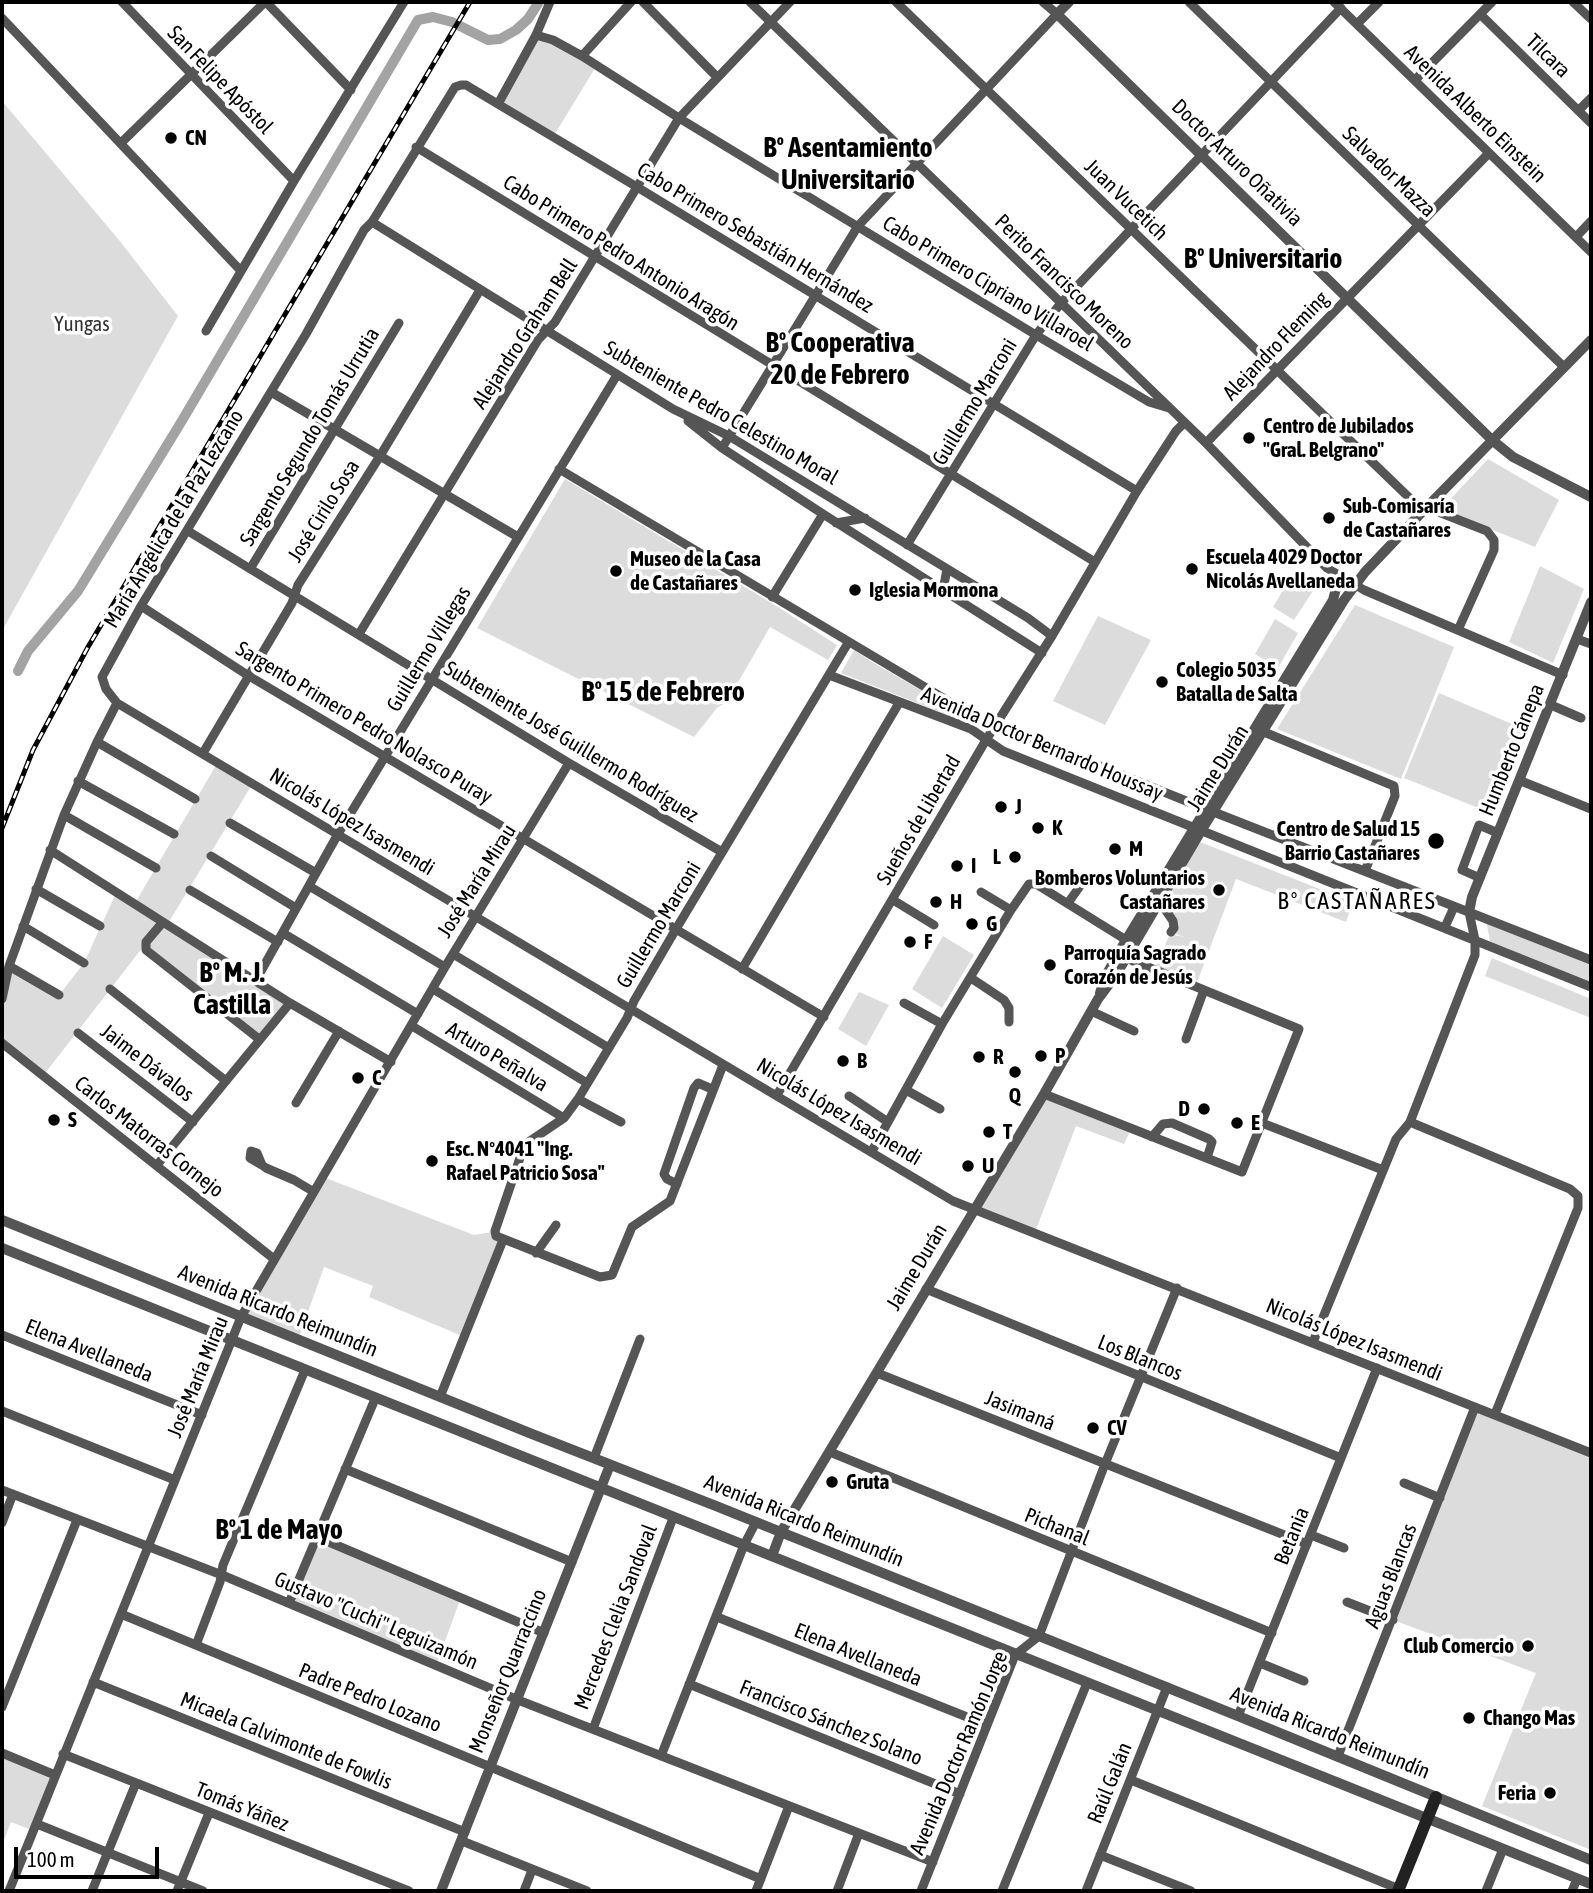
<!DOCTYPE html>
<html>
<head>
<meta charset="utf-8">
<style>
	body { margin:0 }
	#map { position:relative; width:1593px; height:1893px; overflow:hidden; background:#fff; font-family:"Asap Condensed",sans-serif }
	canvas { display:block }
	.frame { position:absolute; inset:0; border:4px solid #000; pointer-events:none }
	.scale { position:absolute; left:14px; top:1847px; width:145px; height:32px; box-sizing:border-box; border:4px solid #000; border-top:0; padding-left:9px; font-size:21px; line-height:24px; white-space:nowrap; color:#000; -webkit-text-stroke:5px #fff; paint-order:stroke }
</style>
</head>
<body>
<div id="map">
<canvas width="1593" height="1893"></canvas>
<div class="frame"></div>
<div class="scale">100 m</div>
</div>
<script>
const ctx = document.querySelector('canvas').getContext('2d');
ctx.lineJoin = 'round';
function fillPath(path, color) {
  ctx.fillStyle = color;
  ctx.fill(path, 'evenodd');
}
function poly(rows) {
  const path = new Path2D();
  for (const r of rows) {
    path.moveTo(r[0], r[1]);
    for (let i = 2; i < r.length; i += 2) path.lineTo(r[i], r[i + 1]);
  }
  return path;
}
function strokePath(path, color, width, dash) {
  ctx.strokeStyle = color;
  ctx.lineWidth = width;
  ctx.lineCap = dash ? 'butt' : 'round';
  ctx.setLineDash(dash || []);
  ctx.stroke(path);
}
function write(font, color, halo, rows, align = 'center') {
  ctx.font = font + ' "Asap Condensed",sans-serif';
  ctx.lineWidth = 7;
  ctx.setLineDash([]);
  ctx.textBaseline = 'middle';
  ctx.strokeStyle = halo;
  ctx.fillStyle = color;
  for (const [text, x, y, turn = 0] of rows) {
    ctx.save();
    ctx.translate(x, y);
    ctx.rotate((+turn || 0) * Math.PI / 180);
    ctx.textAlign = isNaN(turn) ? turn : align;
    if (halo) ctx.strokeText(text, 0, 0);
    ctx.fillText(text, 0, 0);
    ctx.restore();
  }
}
const green = poly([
	[536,35,597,65,553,137,498,104],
	[2,101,119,240,178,316,2,631],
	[1488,459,1559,500,1535,547,1441,509],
	[565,479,778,607,837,645,828,660,770,627,733,691,736,696,717,708,694,737,477,628],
	[1540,566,1584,589,1553,663,1509,642],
	[1294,572,1316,586,1294,620,1273,607],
	[1355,605,1454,647,1401,779,1277,729],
	[1098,616,1151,640,1105,725,1053,701],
	[1275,619,1298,633,1278,668,1255,654],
	[854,650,872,662,968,717,963,721,841,673],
	[1439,693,1524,729,1488,812,1404,778],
	[218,762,253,783,167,925,290,1003,259,1039,146,950,146,943,43,1076,2,1043,2,1000,9,966,59,995,84,963,117,891,135,903],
	[1200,842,1353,902,1346,922,1236,879,1196,985,1154,970,1170,934,1184,937,1171,932,1173,920,1160,902],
	[1486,920,1591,962,1591,986,1491,947],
	[943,936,974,955,942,1008,912,989],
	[1492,958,1591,999,1591,1018,1485,976],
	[859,992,889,1005,866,1046,838,1029],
	[1042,1097,1131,1129,1124,1144,1076,1126,1035,1232,975,1208],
	[323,1177,474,1235,492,1232,503,1240,462,1336,369,1297,373,1286,324,1267,298,1340,241,1317],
	[1475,1407,1591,1456,1591,1850,1482,1806,1536,1673,1393,1620],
	[317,1537,461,1597,436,1666,289,1603],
	[2,1755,55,1775,34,1831,11,1822,2,1845]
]);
const canal = poly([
	[18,671,28,651,78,591,183,419,418,20,433,17,452,22,488,40,500,39,516,30,528,19,539,2]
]);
const minor = poly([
	[122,2,294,181],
	[266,2,351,90],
	[643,2,717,77],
	[750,2,1206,443,1327,568,1364,590,1563,675],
	[896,2,1423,511],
	[1189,2,1564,367],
	[1334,2,1591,252],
	[1573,2,1591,19],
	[1480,14,1591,123],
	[2,18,241,271],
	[1357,24,1379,2],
	[536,35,553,40,582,56,679,118,1036,335,1149,402,1169,408],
	[582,56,631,2],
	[1415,80,1492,2],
	[498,104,536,35,550,2],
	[1579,110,1591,98],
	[121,143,265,2],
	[416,147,1095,562],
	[372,222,673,409,729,436,1028,618,1052,636],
	[1576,237,1591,221],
	[206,331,294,181,404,2],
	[271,392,518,537],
	[688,421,722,448,823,514,1042,653],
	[1206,443,1489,153],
	[722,448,858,226,1057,14,1043,2],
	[559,469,982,721,1013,731,1206,809,1591,960],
	[1137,491,637,187,466,85,461,85,455,87,372,222,364,230,306,334,141,606,102,677,106,689,117,703,953,1201,1591,1453],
	[1430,504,1441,513,1487,531,1494,540,1494,550,1458,630],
	[836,523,865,518],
	[188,531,569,763,722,852],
	[907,545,1036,335,1061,303,1341,8],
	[250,569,399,323],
	[943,590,947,569],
	[772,597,823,514],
	[141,606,249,676,824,1017],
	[359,634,538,340,555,322,679,118,790,2],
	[1577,639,1591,644],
	[829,675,971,729,1003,751,1591,987],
	[1551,705,1581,718],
	[1264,732,1394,786,1395,796,1365,871],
	[97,742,195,799],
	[203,753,292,603,298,585,380,456,480,290],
	[78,781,174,834],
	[1521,781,1591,809],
	[64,815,156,868],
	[230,823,316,873],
	[50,850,290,1003,391,1062],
	[211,856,296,908],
	[1480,878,1462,870,1479,825,1498,833],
	[309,886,445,967],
	[36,889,100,926],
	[190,890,278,942],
	[981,892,1011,910],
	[893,900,934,925],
	[1160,902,1173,921,1174,928,1171,932],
	[1068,903,1085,879],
	[163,922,146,942,146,950,259,1039],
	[23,926,84,963],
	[1445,927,1454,907],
	[283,933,418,1014],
	[453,954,609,1048],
	[9,966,59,995],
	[742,969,899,703],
	[971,978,1004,1000,1009,1008,1009,1022],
	[256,980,338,834,617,375],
	[110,989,226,1081],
	[433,989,587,1083],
	[2,999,9,966,64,815,97,742,117,703],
	[904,1003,942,1024],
	[1091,1011,1134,1031],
	[412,1026,564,1118],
	[78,1033,193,1122],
	[1186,1039,1204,990],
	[2,1043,274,1259],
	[723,1065,670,1201,632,1227,612,1275,600,1277,496,1236,495,1231,523,1149,527,1143,564,1118,578,1099,627,1018,634,1001,676,929,848,643],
	[906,1090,940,1109],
	[1044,1094,1242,1172,1299,1029,1126,958],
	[777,1095,986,740,1052,636,1137,491,1176,431,1184,423],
	[849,1096,888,1122],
	[578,1099,621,1122],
	[296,1103,339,1031],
	[1410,1122,1570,1189,1578,1196,1578,1208,1495,1414],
	[1262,1123,1383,1170],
	[1152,1137,1163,1124,1172,1123,1209,1139,1212,1142,1207,1158],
	[872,1151,942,1024,1011,910,1029,884,1036,884,1131,943],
	[157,1165,290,1003],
	[262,1165,257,1153,251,1151,250,1158,262,1165,266,1168,294,1180,314,1192],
	[677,1184,667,1179,664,1174,694,1088,698,1083,712,1089],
	[536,1253,556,1225],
	[926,1289,1341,1458],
	[2,1335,202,1415],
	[1313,1342,1396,1139,1410,1122,1475,955,1475,940,1469,912],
	[877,1373,1307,1544],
	[440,1397,503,1240],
	[2,1411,175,1480],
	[830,1452,1272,1633],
	[594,1458,640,1339],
	[345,1469,572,1562],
	[1404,1483,1440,1498],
	[2,1490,222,1575,518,1700,933,1862],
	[2,1523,13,1494],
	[1311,1535,1344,1548],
	[317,1537,544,1633],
	[1347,1602,1393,1620],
	[289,1603,375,1399],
	[121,1614,761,1879],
	[717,1617,987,1725],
	[196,1645,220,1582,223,1565,305,1370],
	[1260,1663,1304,1681],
	[93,1682,465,1832],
	[689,1684,960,1794],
	[2,1707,77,1520],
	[1238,1716,1377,1368],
	[593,1729,673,1518],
	[2,1753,55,1775],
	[63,1754,409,1891],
	[661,1756,744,1545,756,1522],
	[1338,1756,1475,1407],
	[1131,1780,1399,1889],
	[37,1824,203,1891],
	[462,1841,587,1891],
	[1100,1855,1191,1891],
	[9,1891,241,1317,445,967,569,763],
	[92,1891,136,1783],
	[177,1891,209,1813],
	[524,1891,532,1870],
	[756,1891,789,1806],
	[837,1891,859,1833],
	[921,1891,1015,1655,1039,1636,1105,1464,1177,1288],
	[1002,1891,1087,1683],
	[1086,1891,1167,1687],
	[1486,1891,1503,1849],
	[1572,1891,1577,1879]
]);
const tertiary = poly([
	[1069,2,1057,14,1492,440,1513,457,1591,497],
	[1469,912,1472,897,1591,602],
	[1100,993,1104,979,1126,940,1333,600,1339,577],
	[2,1220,532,1434,716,1506,1238,1716,1591,1860],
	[2,1248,1591,1884],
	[772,1556,781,1532,1044,1094,1098,999,1116,975,1201,831,1344,600,1365,572,1423,511,1591,340],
	[441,1891,610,1465]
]);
const secondary = poly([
	[1398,1891,1436,1797]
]);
const rail = poly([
	[2,828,33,750,88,647,470,2]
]);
const markers = [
	[171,138,7,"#000"],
	[1249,438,7,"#000"],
	[1329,518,7,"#000"],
	[1192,569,7,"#000"],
	[616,571,7,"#000"],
	[855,590,7,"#000"],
	[1162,682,7,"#000"],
	[1001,807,7,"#000"],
	[1038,828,7,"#000"],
	[1436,841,9,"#000"],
	[1115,849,7,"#000"],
	[1015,857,7,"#000"],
	[957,866,7,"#000"],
	[1219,890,7,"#000"],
	[936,902,7,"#000"],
	[972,924,7,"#000"],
	[910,942,7,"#000"],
	[1050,965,7,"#000"],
	[1041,1056,7,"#000"],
	[979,1057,7,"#000"],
	[843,1061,7,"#000"],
	[1015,1072,7,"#000"],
	[358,1078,7,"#000"],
	[1204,1109,7,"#000"],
	[54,1120,7,"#000"],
	[1237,1123,7,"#000"],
	[989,1132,7,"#000"],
	[432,1161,7,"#000"],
	[968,1166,7,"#000"],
	[1093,1428,7,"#000"],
	[832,1482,7,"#000"],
	[1528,1646,7,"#000"],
	[1469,1718,7,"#000"],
	[1550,1793,7,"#000"]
];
const streetNames = [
	["Tilcara",1548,56,44],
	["San Felipe Apóstol",220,80,46],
	["Avenida Alberto Einstein",1475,114,44],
	["Doctor Arturo Oñativia",1237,163,44],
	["Salvador Mazza",1389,172,44],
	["Juan Vucetich",1126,200,44],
	["Cabo Primero Sebastián Hernández",755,238,31],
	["Cabo Primero Pedro Antonio Aragón",621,253,32],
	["Perito Francisco Moreno",1064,282,44],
	["Cabo Primero Cipriano Villaroel",988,284,31],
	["Alejandro Graham Bell",525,334,-57],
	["Alejandro Fleming",1276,346,-46],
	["Guillermo Marconi",975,402,-59],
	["Subteniente Pedro Celestino Moral",721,413,30],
	["Sargento Segundo Tomás Urrutia",310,437,-59],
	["José Cirilo Sosa",324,511,-58],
	["María Angélica de la Paz Lezcano",174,519,-59],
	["Guillermo Villegas",429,649,-59],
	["Sargento Primero Pedro Nolasco Puray",364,723,31],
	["Subteniente José Guillermo Rodríguez",571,742,31],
	["Avenida Doctor Bernardo Houssay",1042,744,23],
	["Humberto Cánepa",1512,750,-68],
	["Jaime Durán",1218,768,-58],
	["Sueños de Libertad",919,820,-60],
	["Nicolás López Isasmendi",352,822,31],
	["José María Mirau",477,881,-58],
	["Guillermo Marconi",659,925,-59],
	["Arturo Peñalva",497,1057,31],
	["Jaime Dávalos",147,1063,38],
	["Nicolás López Isasmendi",839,1112,31],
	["Carlos Matorras Cornejo",149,1137,38],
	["Jaime Durán",917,1267,-59],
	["Avenida Ricardo Reimundín",278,1311,22],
	["Nicolás López Isasmendi",1354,1340,22],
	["Elena Avellaneda",89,1351,22],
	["Los Blancos",1140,1358,22],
	["José María Mirau",198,1377,-68],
	["Jasimaná",1020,1411,22],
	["Avenida Ricardo Reimundín",804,1521,22],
	["Pichanal",1057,1527,22],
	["Betania",1292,1536,-68],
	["Aguas Blancas",1391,1576,-69],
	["Mercedes Clelia Sandoval",616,1617,-69],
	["Gustavo \"Cuchi\" Leguizamón",376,1621,23],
	["Elena Avellaneda",858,1655,22],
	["Monseñor Quarraccino",508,1671,-68],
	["Padre Pedro Lozano",370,1698,22],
	["Francisco Sánchez Solano",831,1723,22],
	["Avenida Ricardo Reimundín",1330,1733,22],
	["Micaela Calvimonte de Fowlis",286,1741,22],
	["Avenida Doctor Ramón Jorge",959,1753,-67],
	["Raúl Galán",1110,1783,-68],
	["Tomás Yáñez",242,1807,22]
];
const poiNames = [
	["CN",185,138],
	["Centro de Jubilados",1263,426],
	["\"Gral. Belgrano\"",1263,450],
	["Sub-Comisaría",1343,506],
	["de Castañares",1343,530],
	["Escuela 4029 Doctor",1206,557],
	["Nicolás Avellaneda",1206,581],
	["Museo de la Casa",630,559],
	["de Castañares",630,583],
	["Iglesia Mormona",869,590],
	["Colegio 5035",1176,670],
	["Batalla de Salta",1176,694],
	["J",1015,807],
	["K",1052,828],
	["Centro de Salud 15",1420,829,"right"],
	["Barrio Castañares",1420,853,"right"],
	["M",1129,849],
	["L",1001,857,"right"],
	["I",971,866],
	["Bomberos Voluntarios",1205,878,"right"],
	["Castañares",1205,902,"right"],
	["H",950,902],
	["G",986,924],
	["F",924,942],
	["Parroquía Sagrado",1064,953],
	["Corazón de Jesús",1064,977],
	["P",1055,1056],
	["R",993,1057],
	["B",857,1061],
	["C",372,1078],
	["Q",1015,1096,"center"],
	["D",1190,1109,"right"],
	["S",68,1120],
	["E",1251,1123],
	["T",1003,1132],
	["Esc. N°4041 \"Ing.",446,1149],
	["Rafael Patricio Sosa\"",446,1173],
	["U",982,1166],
	["CV",1107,1428],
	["Gruta",846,1482],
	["Club Comercio",1514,1646,"right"],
	["Chango Mas",1483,1718],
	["Feria",1536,1793,"right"]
];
const parkNames = [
	["Yungas",82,324]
];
const quarterNames = [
	["B° CASTAÑARES",1357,901]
];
const districtNames = [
	["Bº Asentamiento",848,148],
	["Universitario",848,180],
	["Bº Universitario",1263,259],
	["Bº Cooperativa",840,343],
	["20 de Febrero",840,375],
	["Bº 15 de Febrero",663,692],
	["Bº M. J.",232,973],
	["Castilla",232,1005],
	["Bº 1 de Mayo",279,1530]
];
fillPath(green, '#dcdcdc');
strokePath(canal, '#a3a3a3', 10);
strokePath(minor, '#555', 9);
strokePath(tertiary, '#555', 10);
strokePath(secondary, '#222', 12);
strokePath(rail, '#000', 5);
strokePath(rail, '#fff', 2.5, [8]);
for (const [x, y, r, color] of markers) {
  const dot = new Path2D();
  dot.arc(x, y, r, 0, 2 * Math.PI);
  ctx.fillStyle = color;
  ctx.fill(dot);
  strokePath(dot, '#fff', 2.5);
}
write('21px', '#000', '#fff', streetNames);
write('bold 21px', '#000', '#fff', poiNames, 'left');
write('21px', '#333', '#fff', parkNames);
ctx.letterSpacing = '2px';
write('24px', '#000', '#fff', quarterNames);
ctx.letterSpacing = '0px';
write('bold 28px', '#000', '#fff', districtNames);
</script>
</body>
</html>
